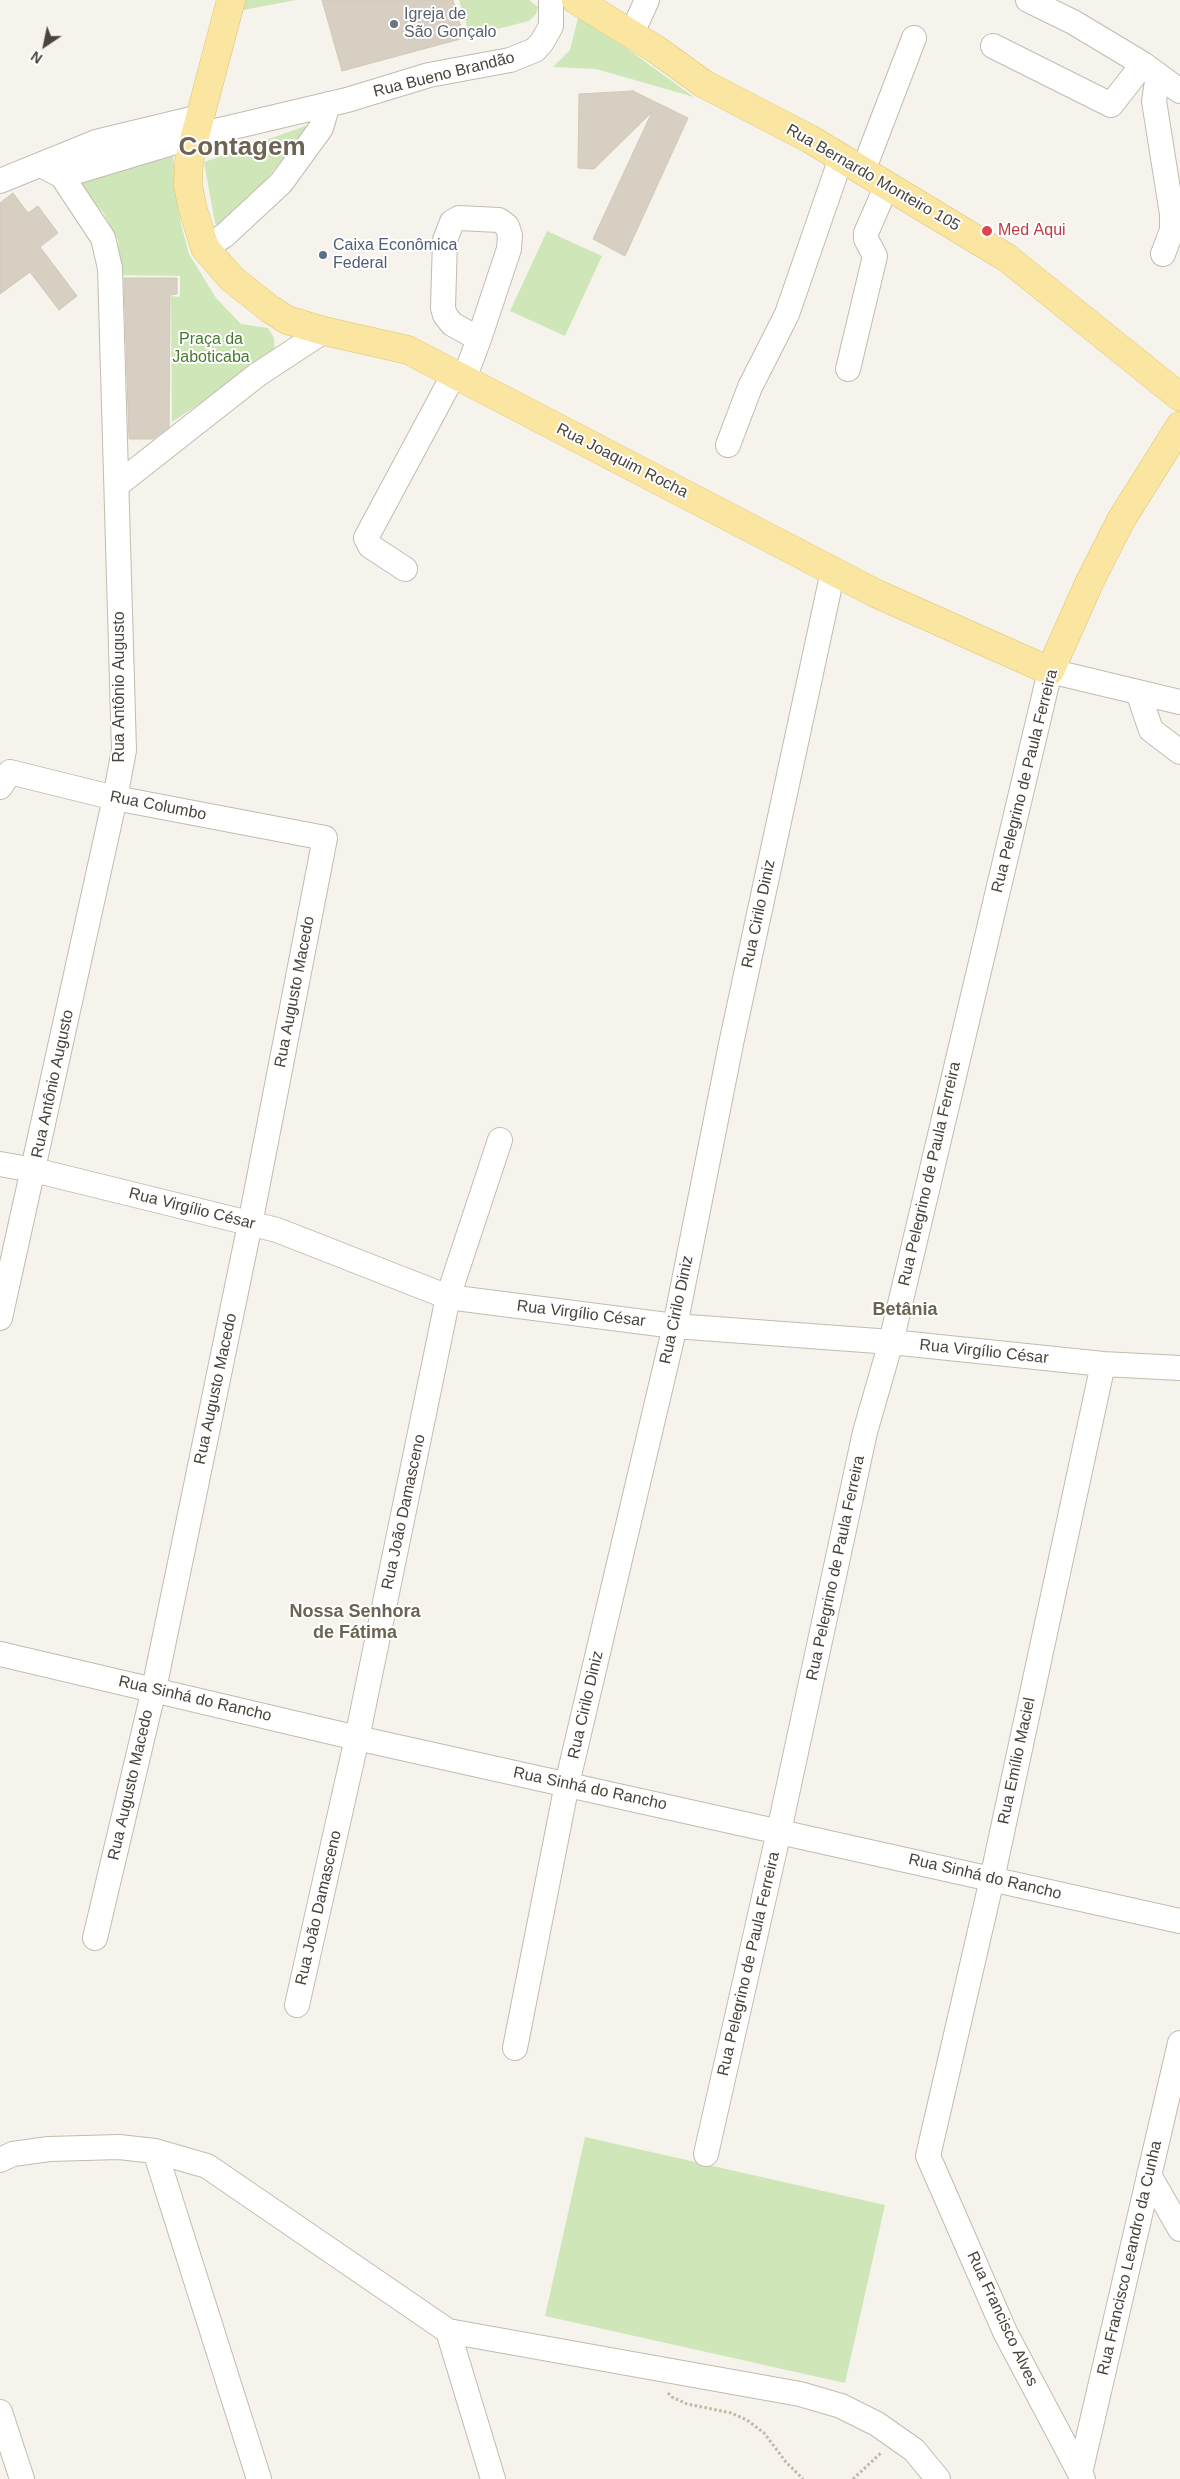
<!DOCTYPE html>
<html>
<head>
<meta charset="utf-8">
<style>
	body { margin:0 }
	#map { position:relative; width:1180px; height:2479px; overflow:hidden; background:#f5f3ec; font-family:Arial,sans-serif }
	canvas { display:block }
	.north { position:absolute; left:20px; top:20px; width:50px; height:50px; -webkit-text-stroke:4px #fff; paint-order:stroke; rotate:214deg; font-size:14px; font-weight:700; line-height:20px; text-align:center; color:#4a443a }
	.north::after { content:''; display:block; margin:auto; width:18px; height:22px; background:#4a443a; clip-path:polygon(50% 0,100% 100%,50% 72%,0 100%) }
</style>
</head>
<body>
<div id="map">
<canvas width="1180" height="2479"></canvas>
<div class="north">N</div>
</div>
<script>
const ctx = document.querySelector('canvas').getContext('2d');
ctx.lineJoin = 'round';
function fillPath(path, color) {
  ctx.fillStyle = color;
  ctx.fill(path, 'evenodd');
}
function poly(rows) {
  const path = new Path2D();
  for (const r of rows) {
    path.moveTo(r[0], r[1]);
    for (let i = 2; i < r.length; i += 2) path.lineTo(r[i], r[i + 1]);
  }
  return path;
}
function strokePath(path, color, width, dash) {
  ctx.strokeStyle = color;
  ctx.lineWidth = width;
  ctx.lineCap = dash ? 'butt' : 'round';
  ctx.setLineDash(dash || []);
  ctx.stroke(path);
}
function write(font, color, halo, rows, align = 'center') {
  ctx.font = font + ' Arial,sans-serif';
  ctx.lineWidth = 4;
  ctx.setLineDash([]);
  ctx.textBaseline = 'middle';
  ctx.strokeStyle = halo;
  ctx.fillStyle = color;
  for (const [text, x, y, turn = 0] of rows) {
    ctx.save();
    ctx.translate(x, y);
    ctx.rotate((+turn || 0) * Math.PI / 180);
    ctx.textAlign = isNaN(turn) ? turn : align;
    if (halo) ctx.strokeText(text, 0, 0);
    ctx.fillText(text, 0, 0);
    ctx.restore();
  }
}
const green = poly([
	[241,0,296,0,238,11],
	[459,0,529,0,538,7,536,14,529,21,470,36],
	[579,14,694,97,596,69,553,67,570,50],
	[311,124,261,186,219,226,215,223,204,162],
	[173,156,181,224,189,254,216,298,241,324,268,328,274,338,275,353,172,422,171,296,180,297,180,276,119,275,118,240,104,214,77,179],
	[547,231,602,256,565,336,510,311],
	[585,2137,885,2205,845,2383,545,2316]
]);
const building = poly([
	[322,0,453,0,464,38,342,71,322,0],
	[633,91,688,118,625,256,593,239,652,112,594,169,578,168,579,94,633,91],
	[13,193,28,213,38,206,58,233,40,247,77,296,59,310,30,272,0,294,0,203,13,193],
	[124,278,177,278,177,294,170,295,169,427,153,439,129,439,124,278]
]);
const path = poly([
	[668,2393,672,2397,687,2404,731,2413,747,2420,764,2433,786,2462,803,2479],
	[853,2479,882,2452]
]);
const minor = poly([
	[1028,0,1073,22,1143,64,1180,91],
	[631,35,647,0],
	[993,46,1111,105,1143,64],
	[1158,75,1154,101,1172,214,1172,230,1163,254],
	[41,165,62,176,195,136,347,100,429,75,510,60,535,50,542,42,551,26,551,0],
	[863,171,914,38],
	[0,181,96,142,200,117],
	[205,248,225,235,281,183,321,128,328,104],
	[848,369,875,256,866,239,866,233,887,185],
	[464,379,479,339,509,249,510,235,507,226,499,220,459,218,452,222,445,240,443,308,445,315,452,324,479,339],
	[728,445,750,387,787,314,841,158],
	[117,485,257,375,324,331],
	[405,569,370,546,366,538,454,374],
	[1138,692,1151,730,1180,752],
	[0,787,10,772,115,798,325,838,250,1224,154,1689,95,1938],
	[0,1164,34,1170,277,1230,448,1297,675,1326,891,1342,1103,1364,1180,1368],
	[0,1318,115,798,124,750,110,268,103,238,62,176],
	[0,1654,357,1738,1180,1921],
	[297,2005,357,1738,448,1297,500,1140],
	[515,2048,567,1784,675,1326,731,1044,833,571],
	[155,2151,259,2479],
	[706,2154,779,1831,865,1432,891,1342,1050,671,1180,702],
	[0,2160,13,2154,49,2149,119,2147,155,2151,207,2166,448,2331,800,2394,841,2406,877,2424,914,2450,938,2479],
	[1149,2175,1180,2229],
	[448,2331,493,2479],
	[0,2412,22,2479],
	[1080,2473,1180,2043],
	[1083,2479,1005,2332,928,2156,992,1879,1103,1364]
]);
const major = poly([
	[231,0,195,136,189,162,188,185,192,206,205,248,231,278,270,309,287,320,324,331,408,350,875,593,1050,671,1090,581,1121,520,1180,426],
	[576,0,657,50,704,84,810,139,1007,258,1180,397]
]);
const markers = [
	[394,24,5,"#6b7280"],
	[987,231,6,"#e0444e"],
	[323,255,5,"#5c6f8a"]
];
const worshipNames = [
	["Igreja de",404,15],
	["São Gonçalo",404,33]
];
const streetNames = [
	["Rua Bueno Brandão",444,75,-14],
	["Rua Bernardo Monteiro 105",873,178,30],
	["Rua Joaquim Rocha",622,461,27],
	["Rua Antônio Augusto",120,687,-90],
	["Rua Pelegrino de Paula Ferreira",1025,781,-76],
	["Rua Columbo",158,806,11],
	["Rua Cirilo Diniz",759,914,-78],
	["Rua Augusto Macedo",295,992,-79],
	["Rua Antônio Augusto",53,1084,-78],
	["Rua Pelegrino de Paula Ferreira",930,1174,-77],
	["Rua Virgílio César",192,1209,14],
	["Rua Cirilo Diniz",677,1310,-78],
	["Rua Virgílio César",581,1314,7],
	["Rua Virgílio César",984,1352,6],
	["Rua Augusto Macedo",216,1389,-78],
	["Rua João Damasceno",404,1512,-78],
	["Rua Pelegrino de Paula Ferreira",836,1568,-78],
	["Rua Sinhá do Rancho",195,1699,13],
	["Rua Cirilo Diniz",586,1705,-77],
	["Rua Emílio Maciel",1017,1761,-78],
	["Rua Augusto Macedo",131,1785,-77],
	["Rua Sinhá do Rancho",590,1789,12],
	["Rua Sinhá do Rancho",985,1877,13],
	["Rua João Damasceno",319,1908,-77],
	["Rua Pelegrino de Paula Ferreira",749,1964,-77],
	["Rua Francisco Leandro da Cunha",1130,2258,-77],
	["Rua Francisco Alves",1002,2319,65]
];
const healthNames = [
	["Med Aqui",998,231]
];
const serviceNames = [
	["Caixa Econômica",333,246],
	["Federal",333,264]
];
const parkNames = [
	["Praça da",211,340],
	["Jaboticaba",211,358]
];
const neighbourhoodNames = [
	["Betânia",905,1310],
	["Nossa Senhora",355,1612],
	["de Fátima",355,1633]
];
const townNames = [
	["Contagem",242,148]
];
fillPath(green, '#cfe7b8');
fillPath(building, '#d7d0c2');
strokePath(building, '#d1c8b5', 1);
strokePath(minor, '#c1bcaf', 26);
strokePath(major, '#dfc470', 29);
strokePath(path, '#c2b8a1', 3, [2.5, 2.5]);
strokePath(minor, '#fff', 24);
strokePath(major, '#fae6a1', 28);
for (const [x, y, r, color] of markers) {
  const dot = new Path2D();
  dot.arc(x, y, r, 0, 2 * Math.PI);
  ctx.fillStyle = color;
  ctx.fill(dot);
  strokePath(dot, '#fff', 2);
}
write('16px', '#5b616d', '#fff', worshipNames, 'left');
write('16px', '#4a443a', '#fff', streetNames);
write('16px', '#be3a42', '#fff', healthNames, 'left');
write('16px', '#4e5e75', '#fff', serviceNames, 'left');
write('16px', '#477a2e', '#fff', parkNames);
write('bold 18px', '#6c6351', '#fff', neighbourhoodNames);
write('bold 26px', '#6c6351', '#fff', townNames);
</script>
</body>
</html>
